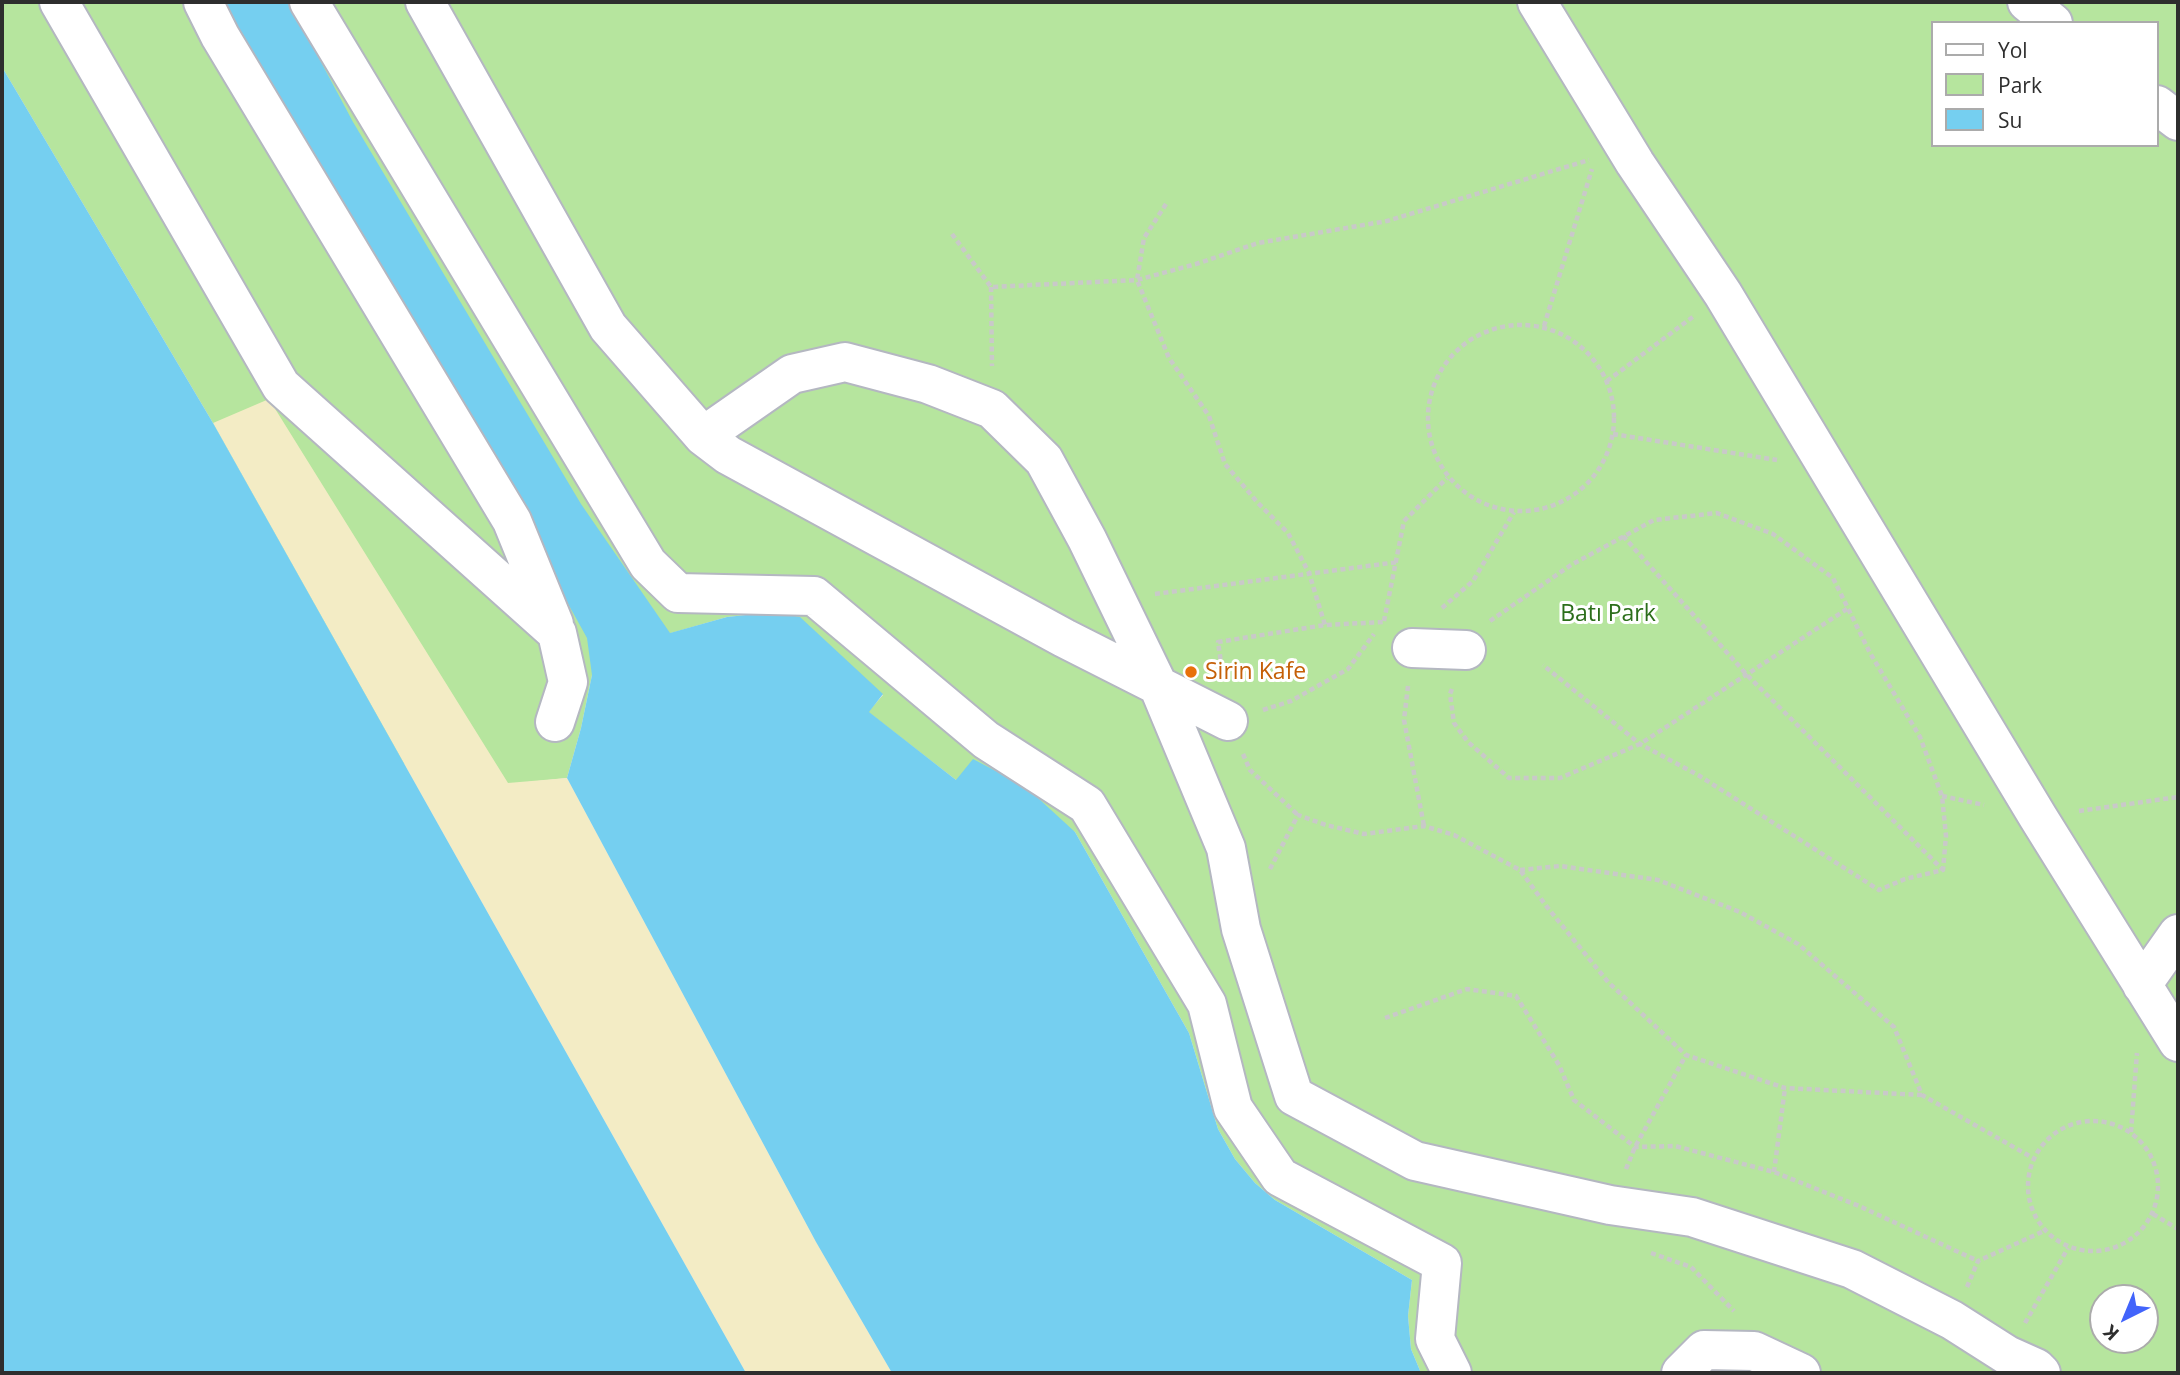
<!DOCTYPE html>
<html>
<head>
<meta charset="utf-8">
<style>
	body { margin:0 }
	#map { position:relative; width:2180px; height:1375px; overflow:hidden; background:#efe9e1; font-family:"Open Sans",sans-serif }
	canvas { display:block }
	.frame { position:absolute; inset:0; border:4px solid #2e2e2e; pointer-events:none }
	.legend { position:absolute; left:1931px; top:21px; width:228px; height:126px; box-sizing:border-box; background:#fff; border:2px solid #ababab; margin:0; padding:9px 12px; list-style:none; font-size:21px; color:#2e2e2e }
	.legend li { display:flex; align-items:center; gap:14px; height:35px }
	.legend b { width:35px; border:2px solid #ababab }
	.north { position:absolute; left:2089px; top:1284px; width:70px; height:70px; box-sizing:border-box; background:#fff; border:2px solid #ababab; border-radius:50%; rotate:223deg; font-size:19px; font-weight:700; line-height:28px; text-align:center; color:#2e2e2e }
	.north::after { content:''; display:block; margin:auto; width:24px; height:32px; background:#4264fb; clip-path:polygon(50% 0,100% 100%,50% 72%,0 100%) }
</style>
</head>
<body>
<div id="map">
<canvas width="2180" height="1375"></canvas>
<div class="frame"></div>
<ul class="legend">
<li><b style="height:9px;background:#fff"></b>Yol</li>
<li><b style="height:19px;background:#b6e59e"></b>Park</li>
<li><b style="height:19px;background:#75cff0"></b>Su</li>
</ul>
<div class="north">K</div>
</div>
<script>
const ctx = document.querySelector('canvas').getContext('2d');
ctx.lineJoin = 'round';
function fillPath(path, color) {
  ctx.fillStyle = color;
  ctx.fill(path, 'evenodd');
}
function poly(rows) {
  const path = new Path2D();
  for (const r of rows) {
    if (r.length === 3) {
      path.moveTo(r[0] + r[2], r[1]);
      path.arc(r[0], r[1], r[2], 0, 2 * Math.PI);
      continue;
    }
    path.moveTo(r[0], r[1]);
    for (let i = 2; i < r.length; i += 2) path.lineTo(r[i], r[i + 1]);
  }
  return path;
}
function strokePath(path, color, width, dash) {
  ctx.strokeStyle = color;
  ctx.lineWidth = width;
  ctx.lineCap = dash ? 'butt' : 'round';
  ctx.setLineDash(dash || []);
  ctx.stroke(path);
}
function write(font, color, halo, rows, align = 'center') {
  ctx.font = font + ' "Open Sans",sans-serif';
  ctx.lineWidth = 6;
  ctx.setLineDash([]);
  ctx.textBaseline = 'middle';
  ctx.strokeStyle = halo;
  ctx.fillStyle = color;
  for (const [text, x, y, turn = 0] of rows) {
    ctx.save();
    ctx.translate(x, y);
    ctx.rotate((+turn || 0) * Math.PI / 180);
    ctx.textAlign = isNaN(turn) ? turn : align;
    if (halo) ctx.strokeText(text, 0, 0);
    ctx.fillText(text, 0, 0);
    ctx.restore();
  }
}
const green = poly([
	[2,2,2178,2,2178,1373,1421,1373,1411,1349,1408,1316,1412,1280,1275,1200,1255,1183,1235,1159,1218,1129,1189,1033,1075,832,956,780,868,712,883,695,774,612,727,617,671,633,592,675,581,728,567,778,508,784,404,764,213,423,2,67],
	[1933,23,2157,23,2157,145,1933,145],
	[2103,1298,2145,1298,2145,1340,2103,1340]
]);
const sand = poly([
	[269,399,508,783,567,778,816,1242,892,1373,746,1373,213,423]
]);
const water = poly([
	[219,2,289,2,353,122,581,504,670,633,727,617,774,612,800,617,883,694,869,712,956,780,973,759,1026,787,1075,832,1189,1033,1218,1129,1235,1159,1255,1183,1275,1200,1412,1280,1408,1316,1411,1349,1421,1373,892,1373,816,1242,567,778,581,728,592,675,587,638,408,314],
	[2,67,213,423,746,1373,2,1373]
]);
const path = poly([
	[1166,204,1144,238,1137,280,1169,358,1209,416,1225,464,1258,503,1288,533,1309,573,1325,625],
	[952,234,991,287,1137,280,1196,264,1258,243,1387,221,1589,160],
	[991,287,992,366],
	[1521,418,93],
	[1544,326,1592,169],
	[1607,381,1694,316],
	[1613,434,1777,460],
	[1623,536,1747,675,1943,870],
	[1155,594,1398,562],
	[1442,608,1473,581,1514,512],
	[1384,621,1404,521,1447,478],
	[1490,621,1571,565,1654,520,1717,513,1773,534,1833,578,1870,653,1920,737,1942,796,1946,836,1943,870,1905,879,1879,890,1698,775,1640,744,1543,665],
	[1223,676,1218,642,1325,625,1383,622],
	[1408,686,1404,720,1424,826],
	[1452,689,1450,694,1454,723,1468,742,1509,778,1560,778,1640,744,1847,609],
	[1263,710,1291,701,1348,669,1374,634],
	[1243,754,1250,770,1298,815],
	[1942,796,1984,805],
	[2079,811,2178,797],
	[1270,869,1298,815,1326,825,1364,834,1424,826,1454,835,1520,870,1547,907,1608,982,1686,1055,1785,1088,1922,1095],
	[1520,870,1560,866,1658,880,1740,912,1798,944,1894,1027,1922,1095,2033,1158],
	[1385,1018,1467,989,1516,996,1559,1065,1574,1100,1635,1147,1675,1146,1774,1172,1859,1206,1978,1261],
	[2093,1186,65],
	[2131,1132,2137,1053],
	[1626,1169,1635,1147,1686,1055],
	[1774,1172,1785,1088],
	[2153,1214,2178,1229],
	[1651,1253,1691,1267,1734,1311],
	[1967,1287,1978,1261,2044,1231],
	[2025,1323,2068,1248]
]);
const minor = poly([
	[59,2,281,386,557,633,568,682,555,722],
	[203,2,220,36,512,521,554,624],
	[309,2,648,564,678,593,814,596,986,740,1087,805,1207,1004,1233,1108,1280,1177,1442,1263,1435,1339,1452,1373],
	[425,2,608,327,703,436,728,455,1064,638,1228,721],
	[1537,2,1635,163,1723,294,2038,817,2178,1042],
	[2027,2,2053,23],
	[2157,105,2178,121],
	[703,436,792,374,845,362,928,384,992,409,1044,460,1087,539,1157,683,1226,848,1241,929,1294,1096,1415,1161,1610,1205,1692,1217,1852,1269,1952,1320,2007,1355,2036,1368,2041,1373],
	[1412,648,1466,650],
	[2142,985,2178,934],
	[1681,1373,1704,1350,1754,1351,1801,1373]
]);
const markers = [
	[1191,672,7,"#e8710a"]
];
const parkNames = [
	["Batı Park",1608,614]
];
const foodNames = [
	["Sirin Kafe",1205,672]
];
fillPath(green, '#b6e59e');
fillPath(sand, '#f3ecc5');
fillPath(water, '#75cff0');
strokePath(minor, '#b4b7c1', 42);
strokePath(path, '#c9c9c9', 4.5, [5, 3.5]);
strokePath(minor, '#fff', 38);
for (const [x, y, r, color] of markers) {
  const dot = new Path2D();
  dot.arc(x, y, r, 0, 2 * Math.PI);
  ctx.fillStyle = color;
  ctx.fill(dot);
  strokePath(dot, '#fff', 2.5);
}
write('23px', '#2c6e1b', '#fff', parkNames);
write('23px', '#c56008', '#fff', foodNames, 'left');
</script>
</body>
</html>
